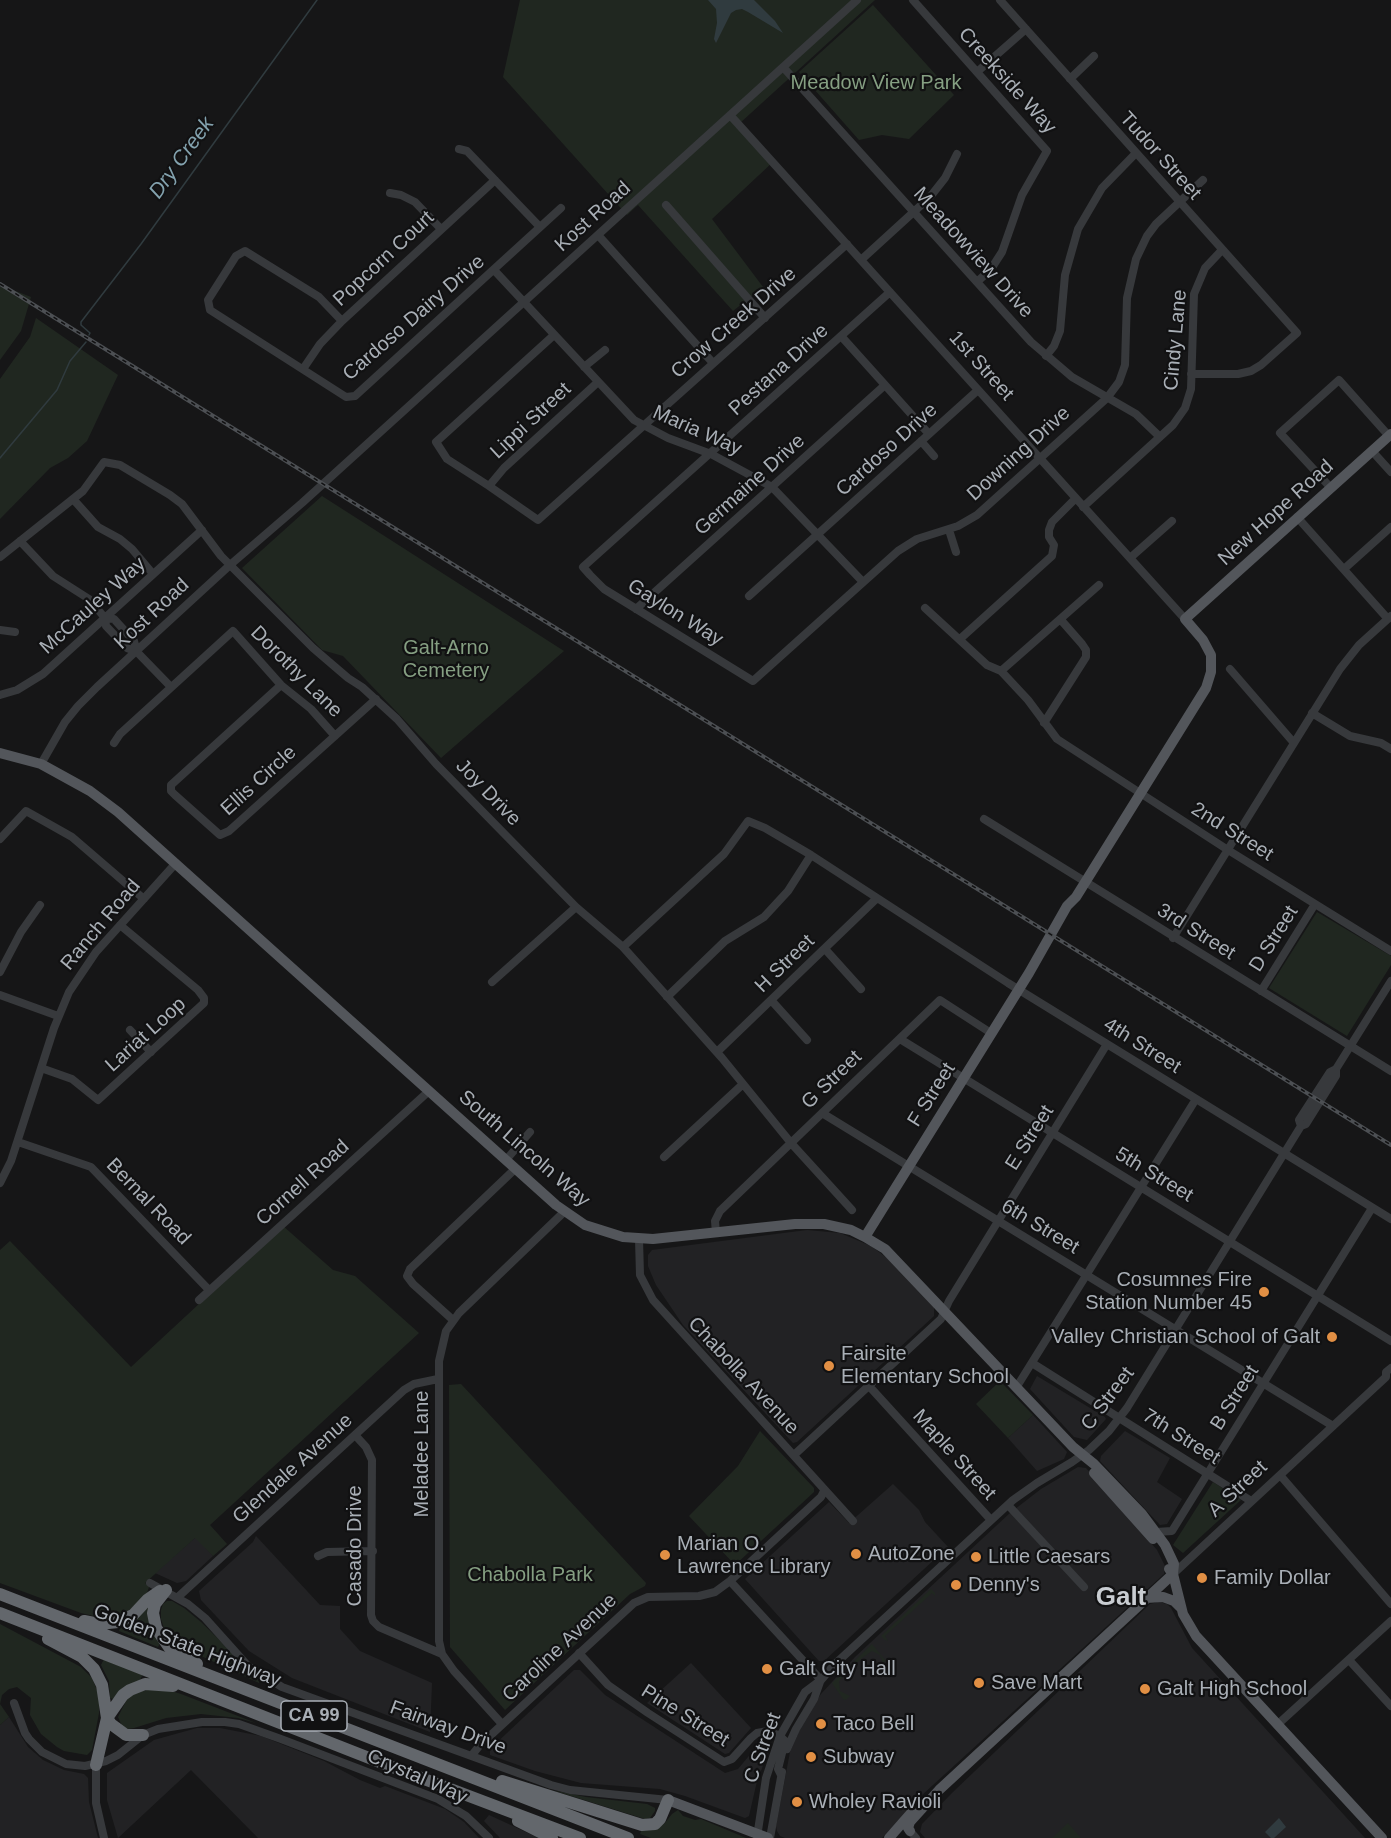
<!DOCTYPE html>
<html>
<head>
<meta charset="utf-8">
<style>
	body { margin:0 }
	canvas { display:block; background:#161617 }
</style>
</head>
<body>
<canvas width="1391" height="1838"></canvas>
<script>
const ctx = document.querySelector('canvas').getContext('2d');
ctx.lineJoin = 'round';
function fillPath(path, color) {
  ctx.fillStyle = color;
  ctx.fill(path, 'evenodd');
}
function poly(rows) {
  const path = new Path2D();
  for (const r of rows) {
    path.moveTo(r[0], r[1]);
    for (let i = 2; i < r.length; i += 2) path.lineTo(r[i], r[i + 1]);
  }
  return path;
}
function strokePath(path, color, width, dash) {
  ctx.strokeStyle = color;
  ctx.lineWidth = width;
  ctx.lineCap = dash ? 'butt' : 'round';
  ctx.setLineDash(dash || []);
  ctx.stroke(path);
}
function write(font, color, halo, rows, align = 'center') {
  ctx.font = font + ' Helvetica,sans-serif';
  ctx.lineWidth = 4.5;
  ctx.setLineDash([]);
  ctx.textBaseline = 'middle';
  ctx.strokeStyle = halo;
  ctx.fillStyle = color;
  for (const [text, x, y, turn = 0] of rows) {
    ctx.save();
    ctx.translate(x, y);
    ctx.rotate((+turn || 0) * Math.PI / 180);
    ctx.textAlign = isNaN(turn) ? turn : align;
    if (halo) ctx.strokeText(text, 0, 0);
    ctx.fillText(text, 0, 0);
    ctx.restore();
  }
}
const built = poly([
	[807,1230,840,1233,871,1246,895,1264,934,1307,934,1316,797,1442,793,1443,683,1325,656,1285,648,1266,648,1255,652,1250],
	[1037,1376,1105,1417,1106,1419,1087,1440,1074,1437,1030,1389],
	[1033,1415,1067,1452,1064,1459,1037,1471,1008,1438],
	[1125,1431,1170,1458,1157,1482,1182,1499,1167,1524,1160,1525,1100,1461,1101,1456],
	[1078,1467,1086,1468,1157,1550,1165,1566,1164,1574,922,1795,882,1838,785,1838,780,1836,777,1831,776,1826,790,1752,804,1720,821,1694,855,1657,1010,1513,1041,1489],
	[893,1484,919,1510,925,1522,948,1547,824,1661,819,1661,745,1579,829,1502,849,1523],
	[256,1536,320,1605,340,1606,340,1629,360,1651,432,1683,430,1732,292,1678,249,1651,201,1600,199,1591,253,1542],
	[196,1537,213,1556,186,1581,177,1583,155,1573],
	[1158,1602,1167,1604,1171,1608,1192,1648,1365,1838,925,1838,920,1832,922,1824,953,1792,1150,1604],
	[691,1663,751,1728,729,1753,725,1754,647,1703],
	[574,1670,580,1670,605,1695,725,1773,738,1769,758,1745,768,1741,771,1745,757,1781,749,1816,745,1818,685,1796,660,1789,581,1783,535,1771,490,1755,490,1749],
	[9,1717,28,1747,43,1760,64,1770,84,1774,88,1778,89,1802,98,1838,0,1838,0,1725],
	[197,1728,220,1728,261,1736,324,1761,360,1780,380,1788,385,1786,445,1809,464,1822,479,1838,258,1838,191,1770,118,1838,107,1800,107,1773,154,1740],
	[489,1815,539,1838,500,1838,484,1821]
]);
const green = poly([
	[520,0,875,0,740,123,774,161,712,219,763,287,733,311,638,205,627,215,503,77],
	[873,5,954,95,909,139,882,135,859,140,799,72],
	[0,285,31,297,21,331,0,360],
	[36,318,118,375,87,441,68,458,50,468,0,519,0,379,30,337],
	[322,496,564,651,441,758,343,656,322,650,242,568],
	[1317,912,1391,956,1391,965,1347,1036,1269,988],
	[283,1226,333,1270,355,1276,419,1333,210,1525,227,1544,213,1556,195,1538,145,1583,149,1587,146,1596,127,1612,113,1617,98,1617,81,1613,0,1583,0,1250,10,1241,131,1367],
	[1000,1381,1033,1415,1008,1438,976,1404],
	[461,1384,646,1583,645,1586,630,1594,505,1710,450,1647,449,1385],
	[760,1431,814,1488,814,1492,735,1565,689,1516,738,1466],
	[1213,1482,1241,1500,1183,1553,1173,1545],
	[931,1589,935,1593,935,1596,932,1593,885,1636,888,1641,885,1640,881,1636],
	[167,1601,172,1601,184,1608,201,1622,260,1680,259,1683,182,1647,172,1639,165,1631,161,1619,161,1610,163,1604],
	[147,1608,150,1608,161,1641,158,1647,119,1631,121,1625],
	[0,1624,81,1667,92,1678,99,1695,99,1713,92,1750,87,1755,64,1751,57,1747,41,1734,30,1715,31,1698,17,1687,9,1689,2,1695,0,1704,9,1717,0,1725],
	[872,1644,886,1661,883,1663,880,1655,872,1651,862,1658,839,1681,840,1691,850,1696,846,1700,843,1699,832,1683],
	[104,1659,143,1674,139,1682,113,1699,110,1698,109,1681,101,1665],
	[152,1689,165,1689,181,1694,256,1723,238,1718,201,1714,166,1718,134,1728,128,1729,122,1726,118,1717,127,1699,138,1692],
	[552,1790,586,1797,647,1804,655,1808,655,1811,650,1818,645,1819],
	[678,1810,683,1816,695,1820,701,1819,746,1838,651,1838,640,1834,642,1829,657,1828,664,1824,672,1814],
	[1068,1823,1081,1838,1052,1838]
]);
const water = poly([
	[708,0,754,0,775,21,783,33,748,12,742,9,736,10,731,13,716,43,714,39,717,23,716,9],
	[1279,1818,1286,1827,1274,1838,1271,1838,1265,1832]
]);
const stream = poly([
	[89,335,90,333,81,325,81,322,141,244,317,0],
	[0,458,57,390,70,361,86,342]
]);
const minor = poly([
	[913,0,1047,151,1022,195,1002,252,991,269,977,282],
	[1000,0,1297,333,1261,365,1251,371,1238,374,1191,374],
	[783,67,1031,342,1072,377,1136,414,1160,437],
	[977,72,1026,29],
	[1070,79,1094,56],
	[730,115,1185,619],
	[459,149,467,151,539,226],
	[390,193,401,195,415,202,441,229],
	[666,205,765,318],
	[598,235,713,363],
	[861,260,930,197,945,178,957,154],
	[494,270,634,420,668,438,711,454,772,487,863,582],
	[890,292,583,567,590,575,604,589,753,681,898,551,917,539,958,526,977,515,1107,398,1119,382,1125,365,1127,298,1136,259,1147,236,1156,224,1203,180],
	[342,321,319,297,245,251,236,256,208,300,210,310,346,397,355,396,561,208],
	[554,335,436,442,447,459,489,486,538,520,847,244],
	[841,336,929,434],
	[1046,356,1054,346,1060,331,1065,275,1078,229,1102,188,1136,153],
	[584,367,605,350],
	[303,369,320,344,342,321,495,180],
	[921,441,934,456],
	[1372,451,1391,472],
	[489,486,504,468,598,382],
	[1331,488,1280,433,1339,380,1389,436],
	[73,499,98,527,120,539,132,549,153,574],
	[1083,507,1173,425,1185,408,1191,389,1194,294,1205,268,1222,250],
	[1297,517,1388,619],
	[949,530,956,552],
	[20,541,53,576,89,599,105,618,106,626,127,648,137,652,171,687],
	[0,557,83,491,104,462,120,465,170,495,182,504,221,556,313,648,348,678,362,687,397,719,436,764,576,907,623,947,722,1058,791,1143,852,1210],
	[1130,558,1172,521],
	[1344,569,1391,527],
	[749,596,978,390],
	[925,608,987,665,1001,671,1028,700,1057,739,1228,850,1391,951],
	[636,609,885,385],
	[105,618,114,619,134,641,137,652],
	[0,630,15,632],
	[960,639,1052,556,1054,545,1049,537,1049,530,1052,522,1076,498],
	[1230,669,1294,743],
	[1001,671,1099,585],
	[281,685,171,785,171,791,175,795,220,835,229,831,376,699],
	[0,695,17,690,43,674,202,530],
	[1312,713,1350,736,1381,743,1391,749],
	[1044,723,1086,657,1086,650,1082,644,1061,620],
	[114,743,120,734,233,631,281,685,311,709,335,736],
	[41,764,65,722,78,706,97,687,230,565,302,503,857,0],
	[984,819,1391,1071],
	[0,839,26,811,72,837,144,899],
	[1173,938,1340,669,1359,645,1391,616],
	[623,947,724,854,748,821,765,828,811,855],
	[825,949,861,989],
	[0,972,21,932,40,905],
	[492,982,576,907],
	[1261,991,1315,904],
	[0,995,58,1016],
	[667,997,725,941,764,917,788,891,811,855,1008,983,1391,1219],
	[771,1000,807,1040],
	[130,1030,151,1052],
	[900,1039,1391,1341],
	[717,1052,876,899],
	[41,1068,72,1079,98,1100,204,1003,204,998,198,990,120,925],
	[822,1113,1333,1426],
	[1301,1126,1299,1120,1330,1072,1336,1069],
	[18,1142,91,1167,209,1290],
	[664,1157,743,1084],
	[506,1160,530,1132],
	[0,1183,11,1161,54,1028,69,992,96,952,176,863],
	[716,1233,715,1221,720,1211,940,1000,991,1033],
	[639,1239,640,1275,653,1300,853,1521],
	[199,1300,429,1091],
	[453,1320,413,1284,407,1276,410,1269,515,1169],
	[1032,1363,1251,1501],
	[869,1386,991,1520],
	[1016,1388,1196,1099],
	[355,1435,366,1447,372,1460,371,1615,373,1621,379,1627,442,1654],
	[794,1455,941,1319,949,1301,1107,1044],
	[1280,1475,1391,1604],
	[1008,1505,1084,1587],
	[1156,1532,1172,1531,1372,1208],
	[318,1556,327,1552,373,1551],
	[1173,1574,1386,1377,1386,1372,1391,1368],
	[730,1581,821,1680],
	[150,1583,188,1604,205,1618,248,1666,282,1687,551,1785,570,1790,668,1800],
	[178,1597,404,1390,414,1384,438,1379],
	[579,1653,608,1685,648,1713,724,1762,732,1759,751,1738,757,1733,768,1731,780,1736,785,1741,778,1769,781,1775],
	[1349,1660,1391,1706],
	[14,1703,25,1733,29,1739,42,1752,66,1764,85,1766,106,1761,118,1755,143,1735,158,1729,202,1722,225,1722,239,1724,281,1739,438,1799,466,1816,489,1838],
	[502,1724,454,1671,442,1654,439,1641,439,1361,446,1331,459,1313,564,1212],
	[1277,1725,1391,1621],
	[787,1749,796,1729,814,1699,820,1682],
	[472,1755,480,1745,634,1603,648,1597,699,1596,715,1592,730,1581,821,1497,824,1491],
	[96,1765,96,1803,104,1838],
	[910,1831,916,1838],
	[757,1837,766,1778,780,1736,805,1692,821,1680,835,1664,1013,1500,1037,1483,1072,1462,1089,1450,1109,1431,1127,1408,1301,1126,1306,1124,1336,1076,1336,1069,1391,981],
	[770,1838,782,1772]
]);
const major = poly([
	[0,753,41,764,90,791,118,812,556,1205,585,1225,623,1237,653,1239,795,1224,824,1224,851,1230,865,1237,885,1249,1073,1447,1094,1464,1142,1514,1165,1545,1174,1564,1173,1574],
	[865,1237,1029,973,1067,906,1076,897,1206,688,1211,672,1211,655,1203,640,1185,619,1391,434],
	[1094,1473,1153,1539],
	[1169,1569,1173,1574,1183,1614,1196,1636,1382,1838],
	[1146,1598,1163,1597,1174,1601,1180,1607],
	[668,1800,768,1838],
	[910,1831,908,1828,910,1822,939,1790,1173,1574],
	[889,1838,911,1813]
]);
const highway = poly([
	[166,1590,155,1604,153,1613,156,1628,169,1647,197,1664],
	[0,1594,628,1838],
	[0,1613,387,1765,580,1838],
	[84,1621,99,1624,118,1622,133,1615,147,1600,160,1591],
	[48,1639,82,1657,94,1669,102,1685,107,1718,111,1724,126,1735,143,1735],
	[96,1765,107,1718,123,1695,130,1690,145,1684,173,1686],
	[502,1781,642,1825,655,1824,660,1819,668,1800],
	[518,1821,552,1838]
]);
const rail = poly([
	[0,284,1391,1145]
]);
const markers = [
	[1264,1292,6,"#e18f44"],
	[1332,1337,6,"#e18f44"],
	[829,1366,6,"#e18f44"],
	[856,1554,6,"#e18f44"],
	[665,1555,6,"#e18f44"],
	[976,1557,6,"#e18f44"],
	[1202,1578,6,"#e18f44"],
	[956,1585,6,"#e18f44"],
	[767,1669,6,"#e18f44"],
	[979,1683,6,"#e18f44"],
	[1145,1689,6,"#e18f44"],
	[821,1724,6,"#e18f44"],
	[811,1757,6,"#e18f44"],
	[797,1802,6,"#e18f44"]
];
const shields = [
	[314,1716,66]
];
const shieldNames = [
	["CA 99",314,1716]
];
const streetNames = [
	["Creekside Way",1007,81,48],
	["Tudor Street",1160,156,48],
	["Kost Road",593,217,-42],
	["Meadowview Drive",973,253,48],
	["Popcorn Court",384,259,-43],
	["Cardoso Dairy Drive",414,318,-41],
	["Crow Creek Drive",734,323,-41],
	["Cindy Lane",1176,340,-85],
	["1st Street",981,366,48],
	["Pestana Drive",779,370,-42],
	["Lippi Street",531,421,-43],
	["Maria Way",697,431,24],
	["Cardoso Drive",887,450,-42],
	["Downing Drive",1019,454,-42],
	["Germaine Drive",750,485,-42],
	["New Hope Road",1276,513,-42],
	["McCauley Way",93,606,-42],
	["Gaylon Way",675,613,32],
	["Kost Road",152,614,-43],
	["Dorothy Lane",296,672,45],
	["Ellis Circle",259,781,-42],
	["Joy Drive",488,793,46],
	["2nd Street",1232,832,32],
	["Ranch Road",101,925,-50],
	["3rd Street",1196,932,32],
	["D Street",1274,939,-58],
	["H Street",785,964,-44],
	["Lariat Loop",146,1035,-42],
	["4th Street",1142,1046,32],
	["G Street",832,1080,-44],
	["F Street",932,1095,-58],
	["E Street",1030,1138,-58],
	["South Lincoln Way",524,1149,41],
	["5th Street",1154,1175,31],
	["Cornell Road",303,1183,-42],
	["Bernal Road",148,1202,46],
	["6th Street",1040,1227,31],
	["Chabolla Avenue",743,1376,47],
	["B Street",1235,1398,-58],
	["C Street",1108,1399,-53],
	["7th Street",1181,1437,32],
	["Meladee Lane",422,1454,-90],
	["Maple Street",954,1455,48],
	["Glendale Avenue",293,1469,-42],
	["A Street",1238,1489,-43],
	["Casado Drive",355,1546,-90],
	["Golden State Highway",187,1646,21],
	["Caroline Avenue",560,1648,-43],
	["Pine Street",685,1716,32],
	["Fairway Drive",448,1728,20],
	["C Street",763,1748,-70],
	["Crystal Way",417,1777,24]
];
const parkNames = [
	["Meadow View Park",876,83],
	["Galt-Arno",446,648],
	["Cemetery",446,671],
	["Chabolla Park",530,1575]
];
const poiNames = [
	["Cosumnes Fire",1252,1280,"right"],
	["Station Number 45",1252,1303,"right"],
	["Valley Christian School of Galt",1320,1337,"right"],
	["Fairsite",841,1354],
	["Elementary School",841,1377],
	["Marian O.",677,1544],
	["Lawrence Library",677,1567],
	["AutoZone",868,1554],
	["Little Caesars",988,1557],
	["Family Dollar",1214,1578],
	["Denny's",968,1585],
	["Galt City Hall",779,1669],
	["Save Mart",991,1683],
	["Galt High School",1157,1689],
	["Taco Bell",833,1724],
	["Subway",823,1757],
	["Wholey Ravioli",809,1802]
];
const waterNames = [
	["Dry Creek",182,158,-54]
];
const districtNames = [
	["Galt",1121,1598]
];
fillPath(built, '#222224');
fillPath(green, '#202720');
fillPath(water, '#303b3f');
strokePath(stream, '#303b3f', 1.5);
strokePath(minor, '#37393c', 8);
strokePath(major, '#53565b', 10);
strokePath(highway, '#63676c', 12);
strokePath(rail, '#4c4f53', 4);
strokePath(rail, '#111112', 1.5, [4.5]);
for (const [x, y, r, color] of markers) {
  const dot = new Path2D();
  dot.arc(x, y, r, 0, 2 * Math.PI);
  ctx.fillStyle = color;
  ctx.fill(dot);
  strokePath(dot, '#111112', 2);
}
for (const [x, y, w] of shields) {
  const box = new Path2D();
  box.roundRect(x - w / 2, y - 15, w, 30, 4.5);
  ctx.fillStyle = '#111112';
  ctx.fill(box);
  strokePath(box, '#a9afb6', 1.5);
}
write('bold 18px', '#a9afb6', null, shieldNames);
write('20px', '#a9afb6', '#111112', streetNames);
write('20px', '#859f82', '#111112', parkNames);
write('20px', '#a9afb6', '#111112', poiNames, 'left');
write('italic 21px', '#83a2ae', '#111112', waterNames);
write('bold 26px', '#c9cdd2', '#111112', districtNames);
</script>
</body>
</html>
